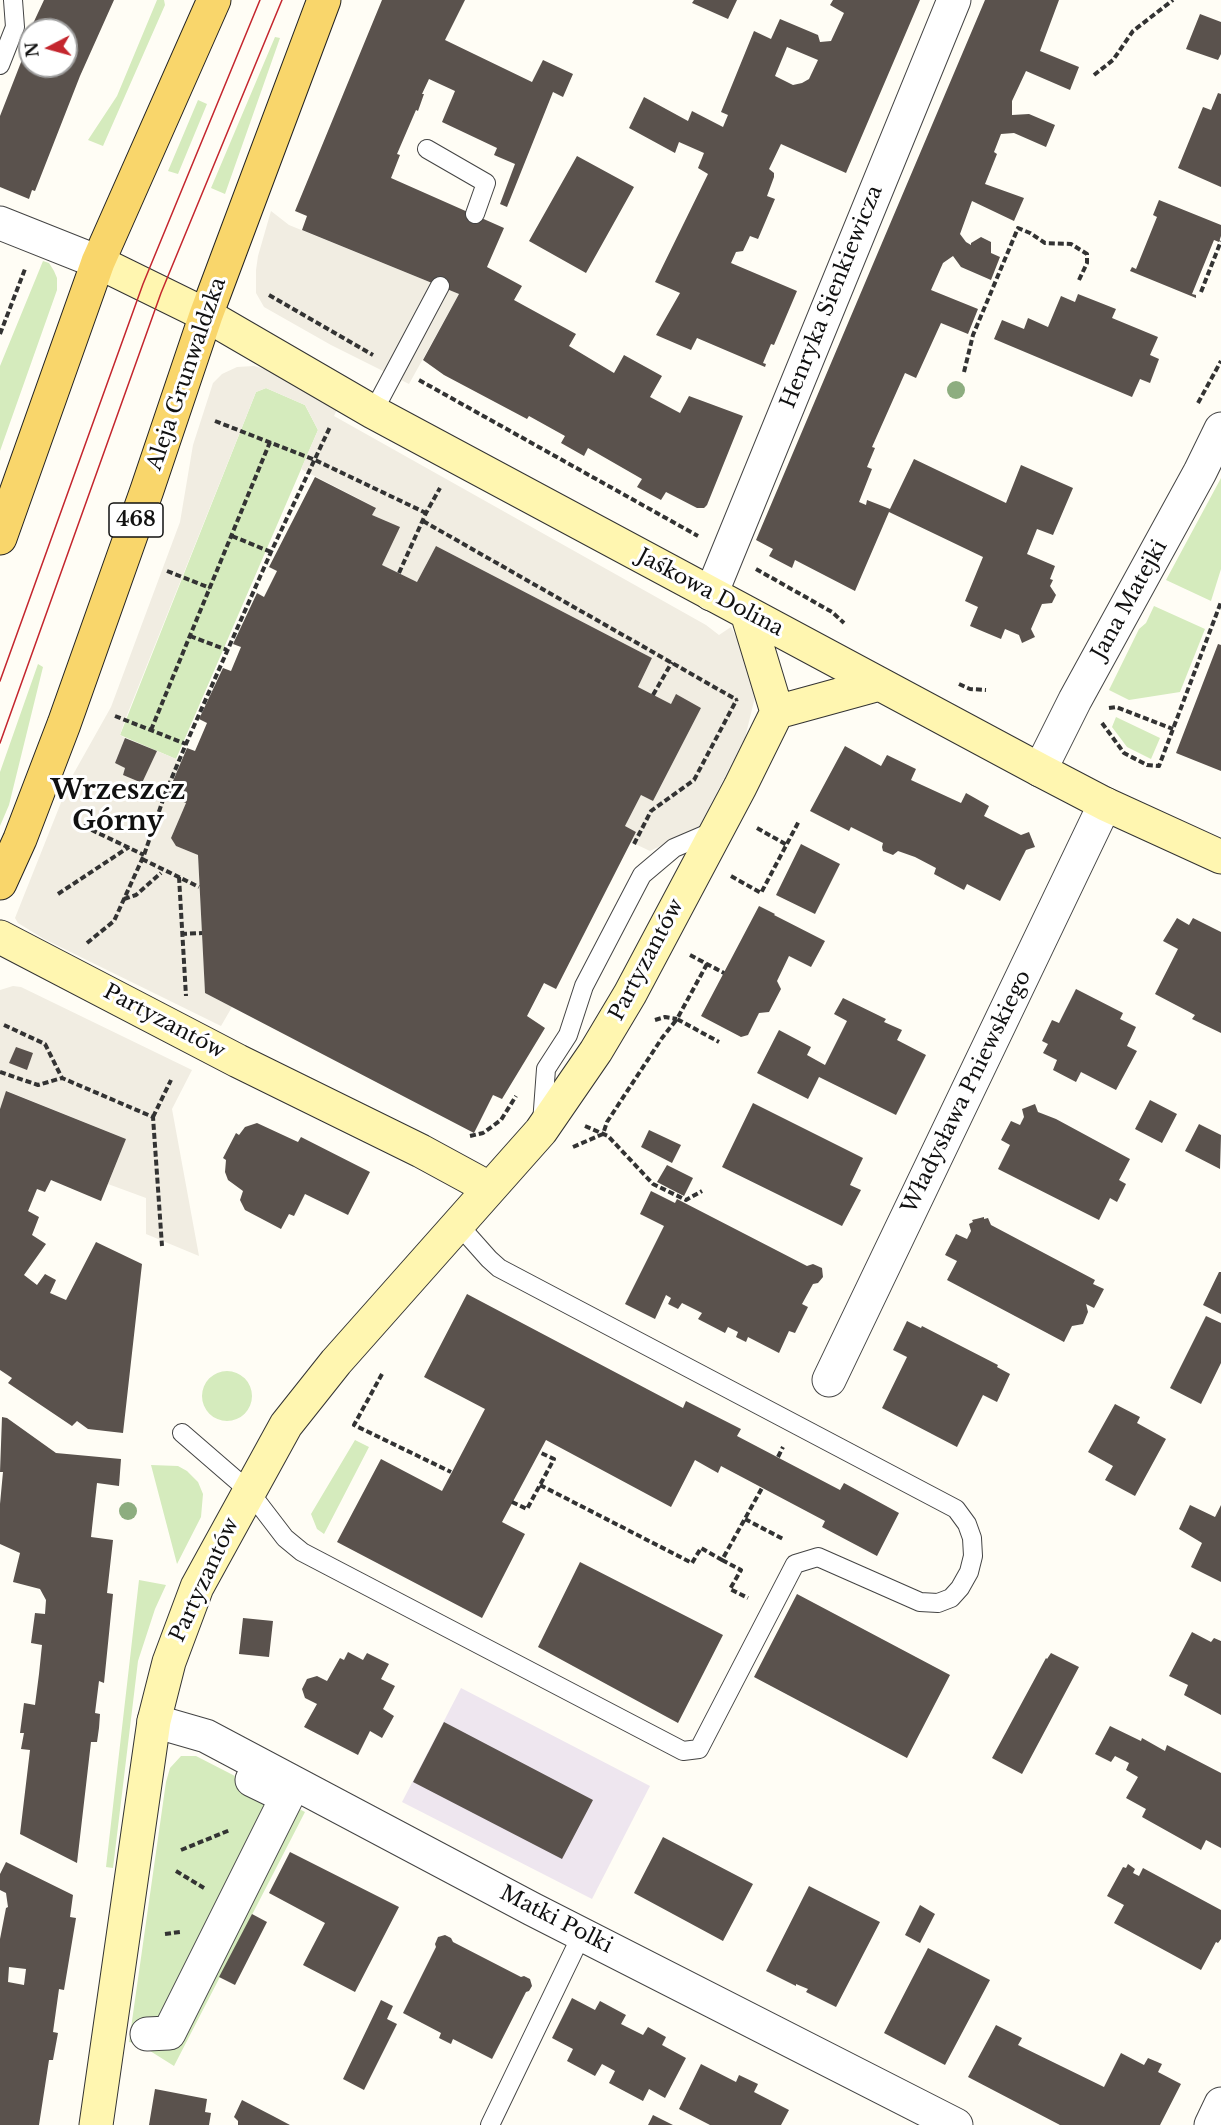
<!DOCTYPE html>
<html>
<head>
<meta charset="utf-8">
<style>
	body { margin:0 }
	#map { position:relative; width:1221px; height:2125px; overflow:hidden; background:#fffdf5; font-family:"Libre Baskerville",serif }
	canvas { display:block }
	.north { position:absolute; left:18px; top:18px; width:60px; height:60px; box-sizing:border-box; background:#fff; border:2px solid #a0a0a0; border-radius:50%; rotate:264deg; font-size:16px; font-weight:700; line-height:24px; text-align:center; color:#111 }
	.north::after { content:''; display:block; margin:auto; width:21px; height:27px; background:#c4262e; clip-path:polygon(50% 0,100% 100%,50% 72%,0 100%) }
</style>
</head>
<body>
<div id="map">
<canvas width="1221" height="2125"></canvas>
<div class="north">N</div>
</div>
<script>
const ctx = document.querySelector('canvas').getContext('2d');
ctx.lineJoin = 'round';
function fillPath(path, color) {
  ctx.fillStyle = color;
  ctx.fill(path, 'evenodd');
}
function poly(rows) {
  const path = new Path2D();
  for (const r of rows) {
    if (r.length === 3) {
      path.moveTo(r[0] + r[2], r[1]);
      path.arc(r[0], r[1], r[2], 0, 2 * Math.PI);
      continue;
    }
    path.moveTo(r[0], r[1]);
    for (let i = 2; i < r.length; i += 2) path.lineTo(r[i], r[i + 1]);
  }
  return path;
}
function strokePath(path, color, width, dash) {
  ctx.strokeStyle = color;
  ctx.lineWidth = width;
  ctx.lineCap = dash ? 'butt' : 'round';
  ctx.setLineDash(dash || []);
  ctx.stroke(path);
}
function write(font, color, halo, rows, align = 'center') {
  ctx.font = font + ' "Libre Baskerville",serif';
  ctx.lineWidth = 6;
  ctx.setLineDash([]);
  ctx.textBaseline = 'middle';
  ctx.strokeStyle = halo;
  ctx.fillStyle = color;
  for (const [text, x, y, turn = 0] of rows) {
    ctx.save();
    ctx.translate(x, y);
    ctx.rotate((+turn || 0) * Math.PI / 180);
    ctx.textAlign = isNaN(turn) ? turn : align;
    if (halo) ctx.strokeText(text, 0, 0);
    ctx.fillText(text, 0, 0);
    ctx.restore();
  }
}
const industrial = poly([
	[461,1688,650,1786,592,1899,402,1802]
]);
const green = poly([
	[157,0,164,0,165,5,103,146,88,140,117,96],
	[275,37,280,38,225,194,211,188],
	[198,100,207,104,178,174,168,171],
	[43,261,49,263,54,271,57,278,57,290,0,451,0,366],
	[266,388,305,405,318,430,176,759,120,735,256,392],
	[1221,478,1221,569,1211,601,1166,580],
	[1154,606,1205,629,1180,692,1129,700,1109,690,1139,629,1146,623],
	[38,664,43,667,9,805,0,826,0,772],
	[1116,717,1160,738,1151,759,1127,747,1112,727],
	[227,1396,25],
	[355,1440,369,1447,324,1534,317,1529,311,1514],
	[151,1465,178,1466,187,1471,198,1482,203,1494,201,1517,177,1564],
	[139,1580,166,1585,155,1609,138,1661,113,1868,106,1867],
	[181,1756,196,1756,305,1812,174,2066,139,2044,129,2042,166,1782,170,1768]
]);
const plaza = poly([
	[271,211,289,225,459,294,409,384,331,345,264,307,256,293,256,270,258,256],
	[254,366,267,370,340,403,334,416,706,625,719,635,731,627,745,656,755,697,745,738,699,827,650,851,631,842,636,832,625,826,641,795,653,801,701,708,677,695,671,704,638,687,652,658,436,546,417,582,382,565,399,527,372,515,375,507,301,469,318,430,305,405,266,388,256,392,125,720,120,735,125,738,115,763,125,768,123,775,142,783,157,751,181,761,167,794,186,803,171,838,176,846,198,855,205,993,232,1007,221,1026,44,939,18,923,15,918,70,780,111,707,180,522,193,445,213,383,222,374,237,367],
	[13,986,21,987,192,1070,172,1109,199,1256,146,1234,146,1198,108,1184,126,1139,7,1091,0,1109,0,990]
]);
const building = poly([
	[44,0,114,0,80,76,35,191,32,190,29,199,0,187,0,116,25,52,21,51,30,31,30,66,66,66,66,30,30,30],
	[382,0,465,0,445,40,532,82,543,60,573,74,563,97,553,92,507,207,500,204,515,164,494,155,497,148,442,122,455,91,429,79,422,94,424,94,418,111,416,110,397,154,400,155,391,178,504,228,487,267,522,286,514,300,576,334,569,346,614,373,624,355,662,376,650,397,680,413,689,396,743,416,707,505,704,508,697,508,666,492,661,500,637,487,642,479,588,448,584,456,561,443,565,436,529,416,527,419,444,375,423,360,459,294,302,230,307,216,295,211],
	[694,0,737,0,728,19,692,3],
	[833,0,920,0,846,173,781,144,769,169,774,173,774,177,767,196,775,199,758,239,750,236,743,251,736,252,731,263,797,291,774,345,771,344,763,363,766,364,765,367,697,338,691,350,656,335,680,293,655,282,708,174,698,168,704,153,679,142,675,153,629,128,644,97,688,121,692,111,723,127,728,115,721,112,754,31,771,39,780,19,818,35,820,42,831,41,844,13,830,5],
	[787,47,818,60,809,79,802,83,793,85,775,76],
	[985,0,1059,0,1040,51,1079,67,1070,90,1026,71,1012,101,1012,115,1029,114,1055,125,1046,147,1014,133,1001,134,994,152,997,154,985,184,1024,198,1014,221,972,201,960,234,966,242,971,245,971,243,981,237,991,242,991,253,1000,257,991,280,961,267,953,256,943,263,931,290,978,309,968,334,941,323,916,378,905,373,872,447,875,448,867,467,872,469,859,502,866,505,867,500,890,509,914,459,1006,503,1021,465,1073,488,1053,535,1037,529,1027,554,1055,566,1050,579,1053,580,1050,586,1056,595,1052,603,1042,604,1031,629,1035,637,1022,643,1019,635,1005,629,1001,639,970,626,978,607,965,601,983,557,889,512,855,591,795,560,792,568,769,556,773,549,756,540],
	[1200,14,1221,22,1221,54,1218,60,1186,49],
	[1218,93,1221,94,1221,187,1178,168,1203,107,1211,110],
	[577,156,634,187,586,273,529,241],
	[1159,200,1221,225,1221,236,1219,242,1214,240,1192,294,1196,295,1196,298,1130,271,1132,267,1136,269,1157,217,1153,215],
	[1078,294,1116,309,1112,318,1158,337,1150,355,1159,359,1150,383,1140,379,1132,397,994,339,1002,320,1024,329,1028,318,1048,327,1061,296,1075,302],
	[315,477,376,508,372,515,400,527,382,565,417,582,436,546,652,658,638,687,671,704,676,694,701,708,653,801,641,795,625,826,636,832,556,989,544,983,527,1016,545,1028,502,1099,493,1095,474,1133,205,993,198,855,176,846,171,838,186,803,167,795,187,748,195,751,207,723,199,719,223,668,231,671,241,647,233,644,257,593,264,597,277,571,269,567],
	[1218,644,1221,645,1221,771,1176,753],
	[125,738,157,751,142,783,123,775,125,768,115,763],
	[845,746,881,766,887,755,916,769,911,780,961,803,966,793,989,806,984,816,1021,835,1029,832,1035,847,1026,850,1000,901,967,884,964,890,934,874,936,868,915,857,898,851,893,855,883,851,882,847,883,843,851,827,849,831,810,811],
	[801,844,840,864,815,914,776,895],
	[759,906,775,914,774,915,825,941,811,967,789,956,777,981,781,989,769,1012,759,1013,748,1035,741,1037,701,1016],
	[1177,918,1189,925,1193,918,1221,932,1221,1033,1192,1019,1195,1015,1155,994,1178,949,1163,941],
	[1076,989,1123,1013,1120,1019,1136,1027,1127,1046,1137,1051,1116,1090,1081,1072,1076,1082,1053,1070,1057,1060,1043,1053,1048,1044,1042,1041,1052,1020,1059,1023],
	[843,998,886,1019,884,1022,902,1030,897,1040,926,1055,896,1115,819,1077,808,1099,757,1073,779,1030,811,1047,807,1055,825,1065,847,1021,834,1014],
	[16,1047,33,1053,27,1070,9,1063],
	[6,1091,126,1139,101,1201,51,1180,45,1192,37,1189,28,1211,39,1217,32,1235,46,1244,24,1275,37,1285,45,1274,56,1280,50,1293,66,1300,96,1242,142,1264,123,1433,88,1429,77,1421,72,1426,8,1383,12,1378,0,1370,0,1109],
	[1150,1100,1177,1114,1162,1143,1135,1129],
	[753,1103,863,1158,850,1185,861,1190,842,1226,722,1167],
	[1035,1104,1038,1112,1056,1119,1130,1159,1119,1180,1126,1184,1117,1202,1110,1198,1099,1220,998,1169,1010,1145,1001,1140,1011,1121,1020,1125,1024,1117,1022,1109],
	[257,1123,298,1142,301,1137,370,1172,348,1215,305,1194,294,1216,289,1214,281,1229,245,1210,240,1200,243,1191,228,1180,225,1172,226,1160,223,1158,236,1133,239,1135,245,1127],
	[1199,1124,1221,1135,1220,1169,1185,1151],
	[649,1130,681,1145,672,1163,641,1147],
	[667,1165,693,1178,684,1196,657,1182],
	[651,1191,675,1203,677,1199,807,1266,813,1264,822,1268,823,1277,818,1283,813,1284,802,1304,808,1307,795,1333,789,1331,779,1353,748,1337,746,1342,736,1337,738,1332,728,1327,725,1333,698,1319,702,1313,682,1303,678,1309,668,1304,671,1298,666,1295,655,1319,625,1304,664,1226,640,1214],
	[984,1217,984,1219,988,1218,991,1225,1095,1280,1093,1284,1104,1289,1094,1308,1086,1304,1088,1312,1083,1324,1072,1326,1064,1342,947,1280,957,1261,945,1255,956,1234,967,1239,971,1231,969,1224,973,1222,972,1220],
	[1219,1272,1221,1272,1221,1314,1203,1305],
	[467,1294,683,1408,686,1401,741,1429,737,1436,840,1490,844,1483,899,1513,877,1556,822,1527,825,1521,721,1466,718,1473,695,1460,671,1507,546,1440,502,1522,525,1534,482,1618,337,1542,381,1459,442,1491,485,1409,424,1377],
	[1206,1316,1221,1323,1221,1363,1201,1404,1170,1388],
	[907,1321,921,1328,922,1326,998,1365,997,1367,1010,1374,997,1402,983,1395,957,1447,882,1408,907,1357,893,1350],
	[1115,1404,1140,1417,1137,1423,1166,1439,1135,1496,1105,1480,1113,1466,1088,1452],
	[2,1417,7,1418,56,1453,121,1459,119,1486,97,1483,91,1537,113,1540,107,1593,113,1594,104,1683,99,1681,95,1713,100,1714,99,1728,97,1742,91,1742,77,1863,20,1834,30,1750,21,1749,24,1733,20,1733,24,1703,35,1705,39,1674,42,1645,31,1643,35,1613,45,1614,46,1600,40,1589,13,1582,20,1553,0,1544,0,1504,3,1472,0,1472],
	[1190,1505,1215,1517,1221,1505,1221,1582,1191,1567,1202,1543,1179,1529],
	[580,1562,723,1635,678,1723,538,1647],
	[797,1594,950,1675,907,1758,754,1677],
	[243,1618,273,1621,269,1657,239,1654],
	[1192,1632,1211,1642,1214,1638,1221,1641,1221,1715,1184,1695,1188,1685,1169,1676],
	[348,1652,363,1660,367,1653,389,1664,381,1679,395,1686,383,1709,394,1716,382,1738,370,1731,358,1755,304,1727,317,1704,305,1698,302,1689,307,1679,317,1676,327,1681,340,1658,344,1660],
	[1051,1653,1079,1667,1022,1774,992,1758,1046,1658,1047,1659],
	[444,1722,593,1800,562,1859,413,1782],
	[1110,1726,1141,1741,1142,1738,1165,1751,1167,1745,1221,1773,1221,1848,1206,1840,1201,1850,1142,1817,1146,1809,1126,1798,1138,1777,1126,1770,1129,1763,1115,1756,1111,1762,1095,1754],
	[663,1837,753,1884,723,1941,634,1893],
	[290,1852,399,1907,355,1992,303,1965,325,1923,269,1893],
	[6,1862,73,1895,70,1917,76,1918,64,1990,59,1989,53,2032,58,2033,53,2060,49,2060,39,2125,0,2125,0,1939,6,1908,8,1907,6,1893,0,1890,0,1874],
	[9,1967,26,1969,24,1985,8,1982],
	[1128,1864,1135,1869,1133,1873,1139,1876,1143,1868,1221,1910,1221,1939,1218,1943,1216,1942,1201,1970,1114,1923,1124,1905,1107,1896,1123,1867,1126,1868],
	[809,1886,880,1922,836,2007,806,1992,808,1989,796,1984,796,1986,766,1971],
	[920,1905,935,1914,920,1943,905,1935],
	[252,1914,267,1922,235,1985,219,1977],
	[445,1935,451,1938,453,1942,521,1977,524,1976,530,1979,532,1986,529,1991,526,1992,492,2059,453,2039,451,2044,439,2038,441,2033,403,2013,436,1947,435,1944,438,1937],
	[928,1948,990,1980,945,2065,884,2033],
	[572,1998,595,2010,600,2001,626,2015,621,2024,643,2035,648,2027,666,2037,662,2045,686,2058,665,2098,649,2089,643,2101,609,2083,615,2071,602,2064,595,2076,567,2061,573,2049,552,2038],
	[381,2000,393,2006,387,2019,397,2024,364,2090,343,2079],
	[996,2025,1022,2038,1018,2045,1104,2087,1121,2053,1144,2065,1148,2058,1162,2064,1158,2072,1181,2084,1160,2125,1060,2125,968,2077],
	[701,2064,736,2082,739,2075,758,2084,754,2092,789,2110,781,2125,710,2125,679,2109],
	[155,2089,207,2099,205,2112,211,2113,209,2125,149,2125],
	[242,2100,273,2116,290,2125,238,2125,238,2121,234,2117],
	[653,2115,673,2125,648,2125]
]);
const path = poly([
	[1094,75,1113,60,1133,31,1173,0],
	[1201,292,1221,241],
	[269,295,373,355],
	[0,334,25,269],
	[964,372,973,335,1018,228,1030,233,1045,243,1071,244,1087,254,1087,263,1079,280],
	[419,380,698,536],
	[1198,403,1221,361],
	[215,421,315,460,426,513],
	[423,521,737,700],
	[232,536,271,552],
	[756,569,832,612,844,623],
	[167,571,210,588],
	[399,573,426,513,440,488],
	[190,636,227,650],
	[959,684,970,689,986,690],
	[653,695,672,662],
	[1109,708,1116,707,1173,729],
	[115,716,186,744],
	[1102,723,1124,753,1147,765,1159,766,1221,602],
	[151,730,270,442],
	[75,822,144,855],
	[757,828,787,845],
	[634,844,651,811,694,780,737,699],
	[142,859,199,887],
	[731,876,761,893,799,821],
	[179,877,186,996],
	[58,894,129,847],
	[124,899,136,895,161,873],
	[181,934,202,933],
	[87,943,114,921,144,855,165,794,186,744,271,552,330,427],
	[690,955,724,973],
	[707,964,677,1019,719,1042],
	[655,1020,665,1017,677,1019],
	[4,1025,45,1044,62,1078],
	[0,1072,38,1085,62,1078,153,1117,162,1246],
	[153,1117,171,1080],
	[585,1126,608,1136,653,1184,686,1200,702,1191],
	[470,1136,483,1133,501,1120,516,1096],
	[573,1147,603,1134,607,1122,662,1038,677,1019],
	[382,1374,354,1425,451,1472],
	[778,1457,783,1447],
	[540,1485,692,1563,701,1548,722,1560,762,1488],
	[512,1502,527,1509,554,1459,539,1452],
	[745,1519,783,1539],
	[722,1560,741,1570,730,1589,748,1598],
	[181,1850,230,1830],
	[176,1871,204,1888],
	[165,1934,180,1932]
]);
const lane = poly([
	[0,65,15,27,13,0],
	[427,149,486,183,475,214],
	[373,412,440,286],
	[542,1123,546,1069,568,1035,584,986,642,875,674,848,716,830],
	[182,1433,249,1491,285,1538,302,1552,683,1751,699,1749,795,1564,818,1557,920,1602,938,1603,951,1598,960,1588,969,1572,973,1556,972,1538,967,1524,956,1509,499,1268,489,1259,457,1223],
	[490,2125,582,1934]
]);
const street = poly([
	[0,223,98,262],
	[711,594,954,0],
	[1040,770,1075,700,1200,472,1221,429],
	[829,1380,1105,804],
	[154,1721,206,1736,532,1909,956,2125],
	[147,2034,169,2033,287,1797,252,1780],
	[1211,2125,1221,2104]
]);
const secondary = poly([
	[98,262,206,315,373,412,1040,770,1105,804,1221,857],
	[777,712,879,684],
	[0,937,238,1061,421,1151,489,1188],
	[96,2125,154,1721,169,1662,197,1587,286,1425,336,1362,541,1131,596,1051,630,994,740,787,777,712,747,613]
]);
const primary = poly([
	[0,538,98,262,214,0],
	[0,883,20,839,64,724,147,490,206,315,324,0]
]);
const tram = poly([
	[0,681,143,284,260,0],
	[0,743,161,293,282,0]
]);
const trees = [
	[956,390],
	[128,1511]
];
const shields = [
	[136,520,54]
];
const shieldNames = [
	["468",136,520]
];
const streetNames = [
	["Henryka Sienkiewicza",832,297,-68],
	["Aleja Grunwaldzka",187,374,-71],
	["Jaśkowa Dolina",710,593,28],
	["Jana Matejki",1130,600,-61],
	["Partyzantów",647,960,-62],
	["Partyzantów",164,1022,28],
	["Władysława Pniewskiego",967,1092,-64],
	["Partyzantów",205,1580,-65],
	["Matki Polki",556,1920,27]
];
const districtNames = [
	["Wrzeszcz",118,791],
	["Górny",118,822]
];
fillPath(industrial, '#eee6ef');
fillPath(green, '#d5ebbd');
fillPath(plaza, '#f1ede2');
fillPath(building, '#5a524d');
strokePath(lane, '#444', 20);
strokePath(street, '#444', 35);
strokePath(secondary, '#333', 35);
strokePath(primary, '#222', 35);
strokePath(path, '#333', 4, [6, 3]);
strokePath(lane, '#fff', 18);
strokePath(street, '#fff', 33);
strokePath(secondary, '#fff6b0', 33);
strokePath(primary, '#f9d66b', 33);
strokePath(tram, '#c4262e', 1.5);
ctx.fillStyle = '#8dad7f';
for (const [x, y] of trees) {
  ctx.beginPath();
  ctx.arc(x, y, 9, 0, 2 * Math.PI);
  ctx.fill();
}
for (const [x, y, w] of shields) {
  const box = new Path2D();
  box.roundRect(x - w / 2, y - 17, w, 34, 4.5);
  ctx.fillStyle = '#fff';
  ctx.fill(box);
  strokePath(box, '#111', 1.5);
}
write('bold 20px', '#111', null, shieldNames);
write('21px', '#111', '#fff', streetNames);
write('bold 27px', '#111', '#fff', districtNames);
</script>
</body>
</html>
